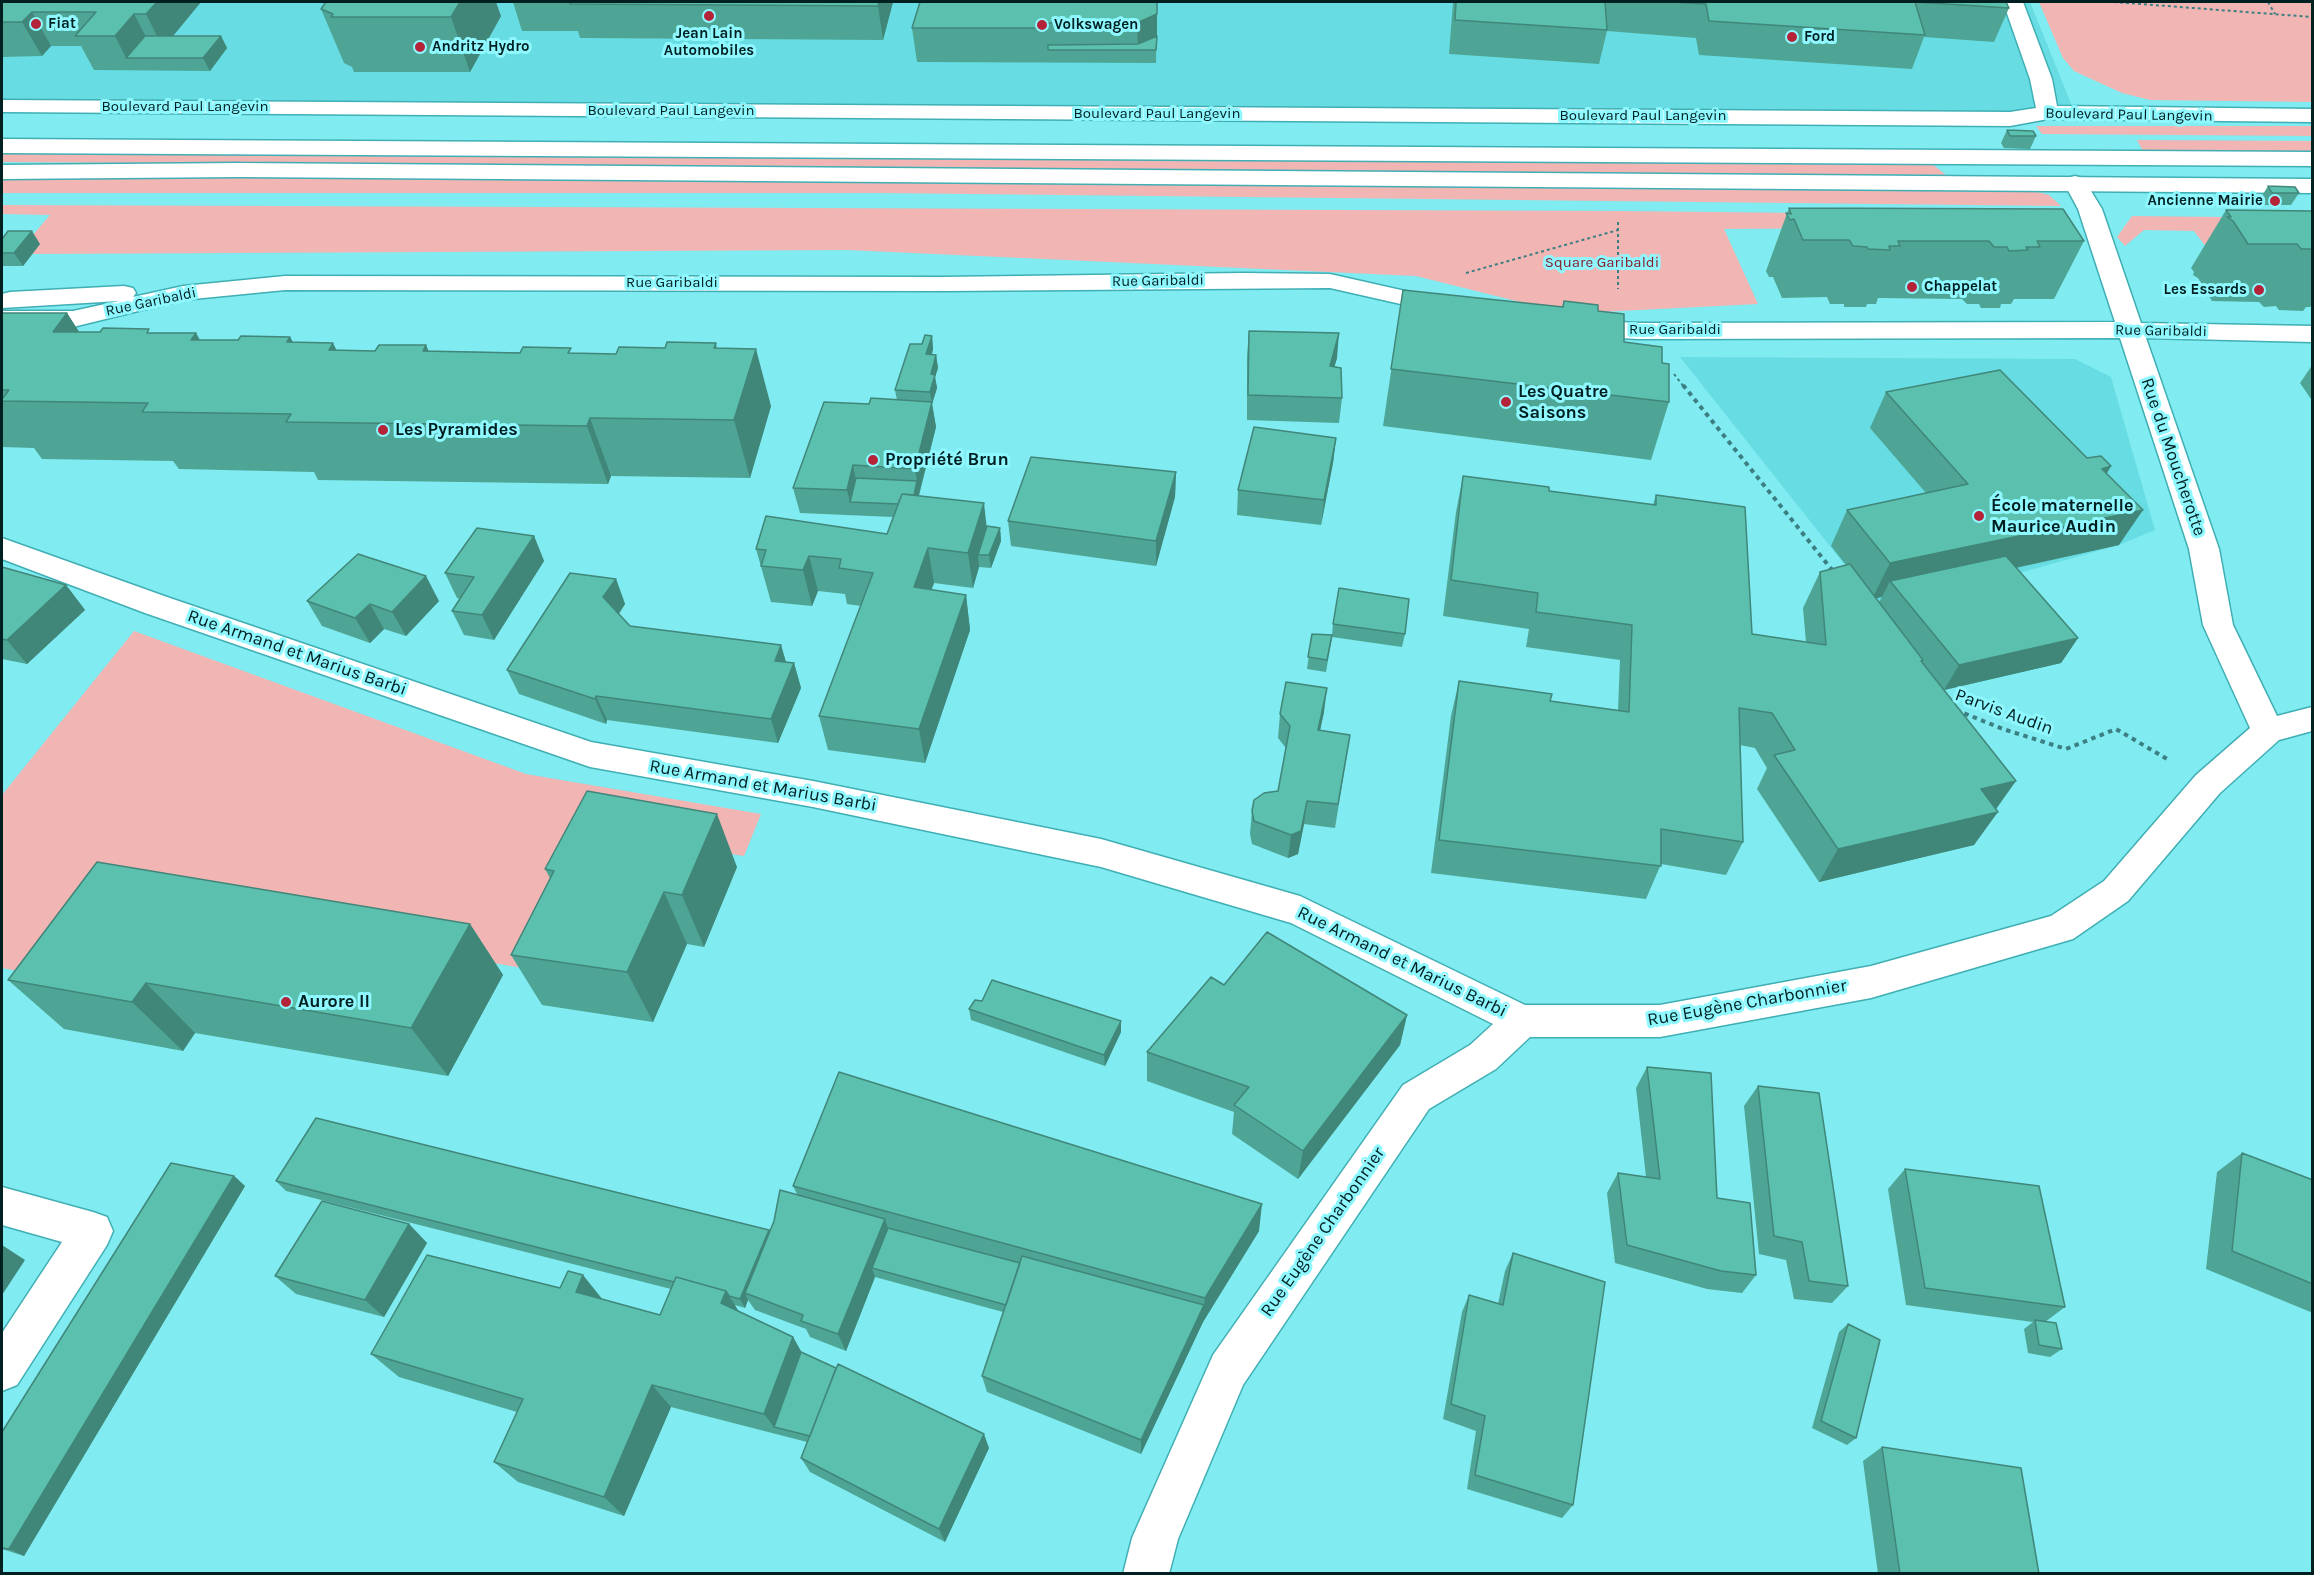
<!DOCTYPE html>
<html>
<head>
<meta charset="utf-8">
<style>
	body { margin:0 }
	#map { position:relative; width:2314px; height:1575px; overflow:hidden; background:#80ebf0; font-family:Karla,sans-serif }
	canvas { display:block }
	.frame { position:absolute; inset:0; border:3px solid #001f21; pointer-events:none }
</style>
</head>
<body>
<div id="map">
<canvas width="2314" height="1575"></canvas>
<div class="frame"></div>
</div>
<script>
const ctx = document.querySelector('canvas').getContext('2d');
ctx.lineJoin = 'round';
function fillPath(path, color) {
  ctx.fillStyle = color;
  ctx.fill(path, 'evenodd');
}
function poly(rows) {
  const path = new Path2D();
  for (const r of rows) {
    path.moveTo(r[0], r[1]);
    for (let i = 2; i < r.length; i += 2) path.lineTo(r[i], r[i + 1]);
  }
  return path;
}
function strokePath(path, color, width, dash) {
  ctx.strokeStyle = color;
  ctx.lineWidth = width;
  ctx.lineCap = dash ? 'butt' : 'round';
  ctx.setLineDash(dash || []);
  ctx.stroke(path);
}
function write(font, color, halo, rows, align = 'center') {
  ctx.font = font + ' Karla,sans-serif';
  ctx.lineWidth = 6;
  ctx.setLineDash([]);
  ctx.textBaseline = 'middle';
  ctx.strokeStyle = halo;
  ctx.fillStyle = color;
  for (const [text, x, y, turn = 0] of rows) {
    ctx.save();
    ctx.translate(x, y);
    ctx.rotate((+turn || 0) * Math.PI / 180);
    ctx.textAlign = isNaN(turn) ? turn : align;
    if (halo) ctx.strokeText(text, 0, 0);
    ctx.fillText(text, 0, 0);
    ctx.restore();
  }
}
const built = poly([
	[2,2,2030,2,2076,116,2,102],
	[1680,357,2075,359,2111,377,2155,530,2119,545,1991,581,2061,663,1944,690]
]);
const green = poly([
	[2039,2,2312,2,2312,102,2150,100,2122,93,2074,71,2063,58],
	[2036,126,2312,126,2312,136,2042,134],
	[2137,140,2312,141,2312,152,2144,153],
	[2,152,1931,163,1946,175,2,162],
	[2,176,1942,188,2034,191,2049,195,2061,206,880,193,2,193],
	[2,205,1618,211,1998,215,2004,227,1724,229,1758,304,1599,312,1524,303,1416,276,847,250,32,254,25,244,50,215,2,214],
	[2132,216,2312,218,2213,256,2194,231,2144,230,2125,246,2117,237],
	[134,631,526,774,761,814,744,856,609,836,540,971,141,903,80,983,2,968,2,795]
]);
const pathFar1 = poly([
	[2114,2,2312,17],
	[2268,2,2275,14],
	[1618,222,1618,289],
	[1466,273,1618,230],
	[1674,374,1684,387]
]);
const path = poly([
	[1683,385,1833,571],
	[1956,710,2003,729,2066,749,2116,729,2167,759]
]);
const minor = poly([
	[2003,2,2023,2,2052,79,2057,106,2312,109,2312,122,2048,119,2010,126,2,112,2,100,2010,112,2036,108,2030,79,2003,2],
	[2075,176,2083,178,2102,209,2141,323,2312,326,2312,342,2146,338,2219,549,2233,625,2277,716,2312,707,2312,731,2279,740,2220,793,2128,901,2073,939,1871,998,1660,1037,1530,1037,1496,1069,1429,1109,1243,1385,1178,1539,1169,1574,1123,1574,1132,1538,1213,1355,1403,1085,1470,1045,1493,1024,1291,923,1101,867,813,807,590,767,145,613,2,559,2,538,167,597,591,742,813,781,1101,839,1300,896,1525,1005,1660,1005,1871,966,2051,916,2104,881,2196,775,2250,728,2203,625,2189,549,2120,338,1639,339,1579,336,1570,333,1566,328,1570,323,1579,320,1639,323,2115,322,2078,209,2064,183,2067,178,2075,176],
	[1243,273,1330,274,1454,302,1457,307,1454,312,1445,314,1330,288,944,291,285,290,183,300,73,327,2,326,2,311,73,311,119,301,2,308,2,294,10,292,124,286,133,288,136,293,133,297,183,286,285,276,944,277,1243,273],
	[2,1187,93,1212,107,1217,113,1231,107,1245,17,1385,2,1391,2,1333,62,1242,2,1225,2,1187]
]);
const major = poly([
	[2,139,2312,152,2312,166,2,153,2,139],
	[240,163,2312,179,2312,193,240,177,2,179,2,165,240,163]
]);
const wall = poly([
	[2,2,201,2,173,36,221,36,227,48,210,71,94,70,81,46,51,46,42,56,2,57],
	[513,2,893,2,883,40,580,38,578,31,522,31],
	[1157,2,1156,63,917,62,912,28],
	[1453,2,2006,2,2009,8,1994,42,1924,37,1912,69,1699,55,1696,38,1607,31,1599,64,1449,54],
	[321,9,501,16,470,72,354,72,352,67,344,63],
	[2007,130,2036,136,2030,149,2004,148,2001,143],
	[2268,186,2299,193,2291,205,2264,205,2260,199],
	[1789,208,2084,241,2054,299,2014,299,2011,304,2001,304,2000,308,1981,308,1979,304,1967,304,1962,299,1878,298,1876,304,1867,304,1866,307,1844,307,1844,304,1830,304,1827,297,1782,298,1773,277,1769,277,1766,271],
	[2226,210,2313,211,2313,303,2310,307,2306,307,2303,311,2279,310,2276,306,2264,307,2259,302,2212,301,2198,278,2193,275,2194,272,2191,268],
	[2,239,40,244,23,266,3,266,2,263],
	[1403,290,1562,307,1564,301,1598,311,1624,342,1669,402,1651,460,1383,426],
	[2,313,67,313,79,332,152,333,200,340,238,340,290,337,293,342,336,350,375,351,426,345,428,351,616,354,716,343,717,348,771,406,750,478,611,476,608,484,318,480,314,472,179,469,173,461,42,459,34,448,2,447],
	[1249,331,1337,358,1334,367,1342,398,1339,423,1247,420,1247,356],
	[932,336,933,349,932,355,936,355,938,368,935,377,937,388,932,404,936,427,919,496,987,526,1000,528,1001,541,991,568,979,567,973,588,934,583,931,590,966,595,970,630,925,763,828,750,819,716,861,606,847,604,845,594,818,591,812,606,771,602,756,549,887,534,893,517,800,513,793,488,869,404,897,400,895,390,922,344],
	[2313,364,2313,402,2300,383],
	[1886,392,2111,466,2107,473,2119,545,2016,568,2078,638,2061,663,1944,690,1996,810,1974,845,1819,882,1757,789,1767,768,1755,748,1740,745,1743,842,1726,875,1661,864,1646,899,1431,873,1451,716,1459,681,1550,701,1618,710,1620,660,1526,647,1529,629,1443,616,1456,512,1463,476,1549,491,1653,505,1656,495,1752,634,1806,642,1803,608,1820,572,1846,565,1831,546,1847,510,1926,493,1870,428],
	[1882,597,1879,602,1876,598],
	[1336,438,1333,463,1321,525,1237,515,1238,490],
	[1176,472,1175,497,1156,566,1011,546,1008,521],
	[534,536,544,561,494,640,464,635,452,611,460,599,457,598,445,573],
	[2,567,66,585,85,610,27,664,2,659],
	[616,579,625,604,619,614,630,626,781,645,786,662,794,663,801,688,778,743,607,720,606,724,519,694,507,670],
	[307,601,439,601,406,636,384,629,370,643,322,626],
	[1333,624,1405,634,1402,647,1332,637,1326,672,1307,669,1312,634,1332,635],
	[1324,712,1320,730,1350,735,1335,828,1304,824,1298,854,1288,858,1252,844,1250,834,1252,811,1278,791,1286,748,1278,738,1280,714],
	[737,867,704,947,687,944,653,1022,542,1005,511,955,550,878,545,869],
	[470,924,503,975,448,1076,195,1033,183,1051,64,1029,8,980],
	[1224,985,1407,1015,1400,1045,1298,1179,1232,1134,1234,1112,1147,1081,1147,1052],
	[982,1001,1121,1032,1105,1066,971,1020,969,1009],
	[1647,1067,1717,1198,1756,1275,1742,1293,1707,1289,1615,1263,1607,1193,1618,1173,1646,1177,1636,1088],
	[1758,1086,1848,1286,1832,1303,1794,1299,1786,1260,1759,1254,1744,1106],
	[2242,1153,2313,1180,2313,1313,2206,1269,2217,1172],
	[1905,1169,2065,1307,2045,1322,2062,1349,2050,1357,2028,1353,2024,1329,2033,1322,1906,1305,1888,1189],
	[234,1176,245,1186,24,1556,2,1549,2,1432],
	[276,1181,770,1231,797,1194,793,1186,1259,1231,1203,1322,1141,1454,987,1392,982,1376,1003,1312,875,1277,846,1351,810,1337,806,1329,755,1310,748,1300,745,1308,735,1305,738,1311,793,1337,801,1352,989,1448,945,1542,810,1472,801,1458,807,1442,671,1407,624,1516,518,1482,494,1462,517,1412,399,1377,371,1354,560,1288,660,1315,671,1289,286,1191],
	[409,1224,427,1243,384,1317,296,1294,275,1276],
	[1513,1253,1573,1505,1562,1518,1467,1489,1476,1431,1443,1419,1462,1312,1469,1295,1498,1304,1505,1271],
	[1848,1324,1856,1438,1847,1445,1812,1428,1839,1332],
	[1882,1447,2039,1574,1878,1574,1863,1461]
]);
const shadedWall = poly([
	[157,2,201,2,163,48,146,14],
	[460,2,496,2,501,16,470,72,451,17],
	[879,2,893,2,883,40,878,6],
	[1157,2,1157,48,1138,50,1137,23],
	[32,12,51,46,42,56,22,22],
	[134,14,152,48,126,58,115,36],
	[221,36,227,48,210,71,203,58],
	[32,231,40,244,23,266,14,253],
	[67,313,104,371,53,332],
	[196,333,229,391,191,340],
	[1339,333,1337,358,1327,392,1330,366],
	[932,336,933,349,928,367,926,354],
	[290,337,320,394,287,342],
	[333,343,362,401,329,350],
	[426,345,451,403,423,351],
	[756,349,771,406,750,478,734,420],
	[936,355,938,368,935,377,937,388,932,404,936,427,913,517,911,505,917,481,915,469,932,403,930,392,931,374],
	[590,418,611,476,608,484,587,426],
	[1336,438,1333,463,1321,525,1324,500],
	[853,465,858,490,850,502,847,490],
	[2111,466,2089,502,2102,469],
	[1176,472,1175,497,1156,566,1156,541],
	[984,503,988,539,978,555,979,567,973,588,968,553],
	[2143,510,2119,545,1900,593,1890,581,1882,597,1872,599,1890,563],
	[1000,528,1001,541,991,568,989,555],
	[534,536,544,561,494,640,482,615],
	[928,548,934,583,920,622,914,587],
	[809,556,818,591,812,606,803,570],
	[426,576,439,601,406,636,392,612],
	[616,579,625,604,613,622,603,597],
	[66,585,85,610,27,664,7,640],
	[966,595,970,630,925,763,919,729],
	[370,604,384,629,370,643,355,618],
	[2078,638,2061,663,1944,690,1959,665],
	[781,645,788,670,775,661],
	[794,663,801,688,778,743,771,719],
	[1327,688,1324,712,1315,754,1318,730],
	[596,696,607,720,606,724,595,699],
	[2016,781,1994,812,1998,812,1974,845,1819,882,1838,849,1981,789],
	[1307,801,1304,824,1298,854,1288,858,1291,835],
	[717,814,737,867,704,947,682,895],
	[664,892,687,944,653,1022,627,972],
	[470,924,503,975,448,1076,411,1028],
	[146,983,195,1033,183,1051,132,1002],
	[1407,1015,1400,1045,1298,1179,1303,1151],
	[1121,1021,1121,1032,1105,1066,1104,1055],
	[234,1176,245,1186,24,1556,9,1549],
	[1262,1204,1259,1231,1203,1322,1141,1454,1141,1440,1204,1305,1205,1298],
	[885,1219,891,1238,872,1268,875,1277,846,1351,838,1334],
	[409,1224,427,1243,384,1317,365,1300],
	[769,1230,774,1239,745,1293,748,1300,745,1308,740,1299],
	[2,1245,25,1260,2,1295],
	[583,1275,603,1300,576,1292],
	[726,1291,741,1315,721,1303],
	[793,1337,806,1360,774,1427,764,1414],
	[652,1385,671,1407,624,1516,604,1497],
	[984,1434,989,1448,945,1542,939,1529]
]);
const building = poly([
	[2,2,157,2,146,14,134,14,115,36,75,36,96,12,32,12,22,22,2,22,2,2],
	[326,2,460,2,451,17,331,17,333,14,321,9,326,2],
	[571,2,879,2,878,6,570,4,571,2],
	[920,2,1157,2,1157,14,1137,23,1047,23,1047,28,912,28,920,2],
	[1456,2,1605,2,1607,30,1455,20,1456,2],
	[1672,2,1915,2,1925,35,1709,21,1706,4,1672,2],
	[1915,2,2006,2,2009,8,1915,2],
	[145,36,221,36,203,58,126,58,145,36],
	[1157,36,1156,50,1048,50,1048,45,1138,44,1157,36],
	[2007,130,2033,131,2036,136,2010,136,2007,130],
	[2268,186,2295,187,2299,193,2272,193,2268,186],
	[1789,208,2063,209,2084,241,2037,241,2040,247,2026,247,2028,250,2009,251,2007,247,1994,247,1989,241,1898,241,1900,246,1889,246,1890,250,1868,249,1867,247,1853,246,1849,240,1803,240,1794,219,1790,220,1786,213,1791,214,1789,208],
	[2226,210,2313,211,2313,249,2301,249,2297,244,2248,244,2233,221,2227,217,2231,217,2226,210],
	[8,231,32,231,14,253,2,253,2,239,8,231],
	[1403,290,1563,307,1564,301,1598,305,1598,311,1624,314,1624,342,1662,347,1662,363,1669,364,1669,402,1391,369,1403,290],
	[2,313,67,313,53,332,100,332,103,328,149,329,147,333,196,333,191,340,238,340,241,336,290,337,287,342,333,343,329,350,375,351,379,345,426,345,423,351,520,353,523,347,571,348,568,353,616,354,619,347,665,348,667,342,716,343,714,348,756,349,734,420,590,418,587,426,286,422,291,414,142,412,148,403,2,401,2,399,9,390,2,390,2,313],
	[1249,331,1339,333,1330,366,1341,368,1342,398,1248,395,1249,331],
	[925,335,932,336,926,354,936,355,931,374,935,375,930,392,895,390,910,344,922,344,925,335],
	[2000,370,2087,458,2101,456,2111,466,2102,469,2143,510,1890,563,1847,510,1968,484,1886,392,2000,370],
	[871,398,932,402,915,469,853,465,847,490,793,488,824,402,869,404,871,398],
	[1254,427,1336,438,1324,500,1238,490,1254,427],
	[1031,457,1176,472,1156,541,1008,521,1031,457],
	[1463,476,1549,487,1549,491,1656,505,1656,495,1745,507,1752,634,1826,645,1820,572,1850,564,1923,660,1921,661,2016,781,1981,789,1998,812,1838,849,1774,755,1795,750,1772,713,1739,708,1743,842,1661,829,1661,866,1439,840,1459,681,1552,694,1550,701,1629,712,1632,625,1536,612,1538,593,1451,580,1463,476],
	[856,478,917,481,914,495,902,494,898,504,850,502,856,478],
	[902,494,984,503,968,553,928,548,914,587,966,595,919,729,819,716,873,573,839,568,841,559,809,556,803,570,761,566,766,550,756,549,766,516,887,534,902,494],
	[987,526,1000,528,989,555,978,555,987,526],
	[477,528,534,536,482,615,452,611,474,577,445,573,477,528],
	[358,554,426,576,392,612,370,604,355,618,307,601,358,554],
	[2006,556,2078,638,1959,665,1890,581,2006,556],
	[2,567,66,585,7,640,2,639,2,567],
	[570,573,616,579,603,597,630,626,781,645,775,661,794,663,771,719,596,696,595,699,507,670,570,573],
	[1339,588,1409,599,1405,634,1333,624,1339,588],
	[1312,634,1332,635,1327,660,1308,657,1312,634],
	[1286,682,1327,688,1318,730,1350,735,1338,804,1307,801,1301,831,1291,835,1254,821,1252,811,1254,800,1264,793,1278,791,1290,726,1280,714,1286,682],
	[587,791,717,814,682,895,664,892,627,972,511,955,554,871,545,869,587,791],
	[97,862,470,924,411,1028,146,983,132,1002,8,980,97,862],
	[1267,932,1407,1015,1303,1151,1234,1105,1249,1087,1147,1052,1211,977,1224,985,1267,932],
	[992,980,1121,1021,1104,1055,969,1009,975,1000,982,1001,992,980],
	[1647,1067,1711,1073,1717,1198,1750,1203,1756,1275,1721,1271,1627,1245,1618,1173,1660,1179,1647,1067],
	[839,1072,1262,1204,1205,1298,793,1186,839,1072],
	[1758,1086,1819,1093,1848,1286,1809,1281,1802,1242,1774,1236,1758,1086],
	[316,1118,769,1230,740,1299,729,1296,726,1291,676,1277,674,1282,276,1181,316,1118],
	[2242,1153,2313,1180,2313,1284,2232,1251,2242,1153],
	[171,1163,234,1176,9,1549,2,1548,2,1432,171,1163],
	[1905,1169,2039,1186,2065,1307,1925,1288,1905,1169],
	[780,1190,885,1219,838,1334,801,1321,803,1315,745,1293,774,1221,780,1190],
	[322,1201,409,1224,365,1300,275,1276,322,1201],
	[888,1228,1020,1263,1006,1305,872,1268,888,1228],
	[1513,1253,1605,1282,1573,1505,1475,1475,1485,1416,1451,1404,1469,1295,1503,1305,1513,1253],
	[427,1255,560,1288,568,1271,583,1275,576,1292,660,1315,676,1277,726,1291,721,1303,793,1337,764,1414,652,1385,604,1497,494,1462,523,1399,371,1354,427,1255],
	[1022,1256,1204,1305,1141,1440,982,1376,1022,1256],
	[2035,1320,2056,1323,2062,1349,2039,1345,2035,1320],
	[1848,1324,1880,1340,1856,1438,1821,1421,1848,1324],
	[801,1352,836,1368,810,1436,774,1427,801,1352],
	[838,1364,984,1434,939,1529,801,1458,838,1364],
	[1882,1447,2021,1468,2039,1574,1900,1574,1882,1447]
]);
const markers = [
	[709,16,6,"#b52338"],
	[36,24,6,"#b52338"],
	[1042,25,6,"#b52338"],
	[1792,37,6,"#b52338"],
	[420,47,6,"#b52338"],
	[2275,201,6,"#b52338"],
	[1912,287,6,"#b52338"],
	[2259,290,6,"#b52338"],
	[1506,402,6,"#b52338"],
	[383,430,6,"#b52338"],
	[873,460,6,"#b52338"],
	[1979,516,6,"#b52338"],
	[286,1002,6,"#b52338"]
];
const farPoinames = [
	["Fiat",48,24],
	["Volkswagen",1054,25],
	["Jean Lain",709,34,"center"],
	["Automobiles",709,51,"center"],
	["Ford",1804,37],
	["Andritz Hydro",432,47],
	["Ancienne Mairie",2263,201,"right"],
	["Chappelat",1924,287],
	["Les Essards",2247,290,"right"]
];
const farStreetnames = [
	["Boulevard Paul Langevin",185,107],
	["Boulevard Paul Langevin",671,111],
	["Boulevard Paul Langevin",1157,114],
	["Boulevard Paul Langevin",2129,115,1],
	["Boulevard Paul Langevin",1643,116],
	["Rue Garibaldi",1158,281,-1],
	["Rue Garibaldi",672,283],
	["Rue Garibaldi",151,302,-12],
	["Rue Garibaldi",1675,330],
	["Rue Garibaldi",2161,331,1]
];
const farParknames = [
	["Square Garibaldi",1602,263]
];
const poiNames = [
	["Les Quatre",1518,392],
	["Saisons",1518,413],
	["Les Pyramides",395,430],
	["Propriété Brun",885,460],
	["École maternelle",1991,506],
	["Maurice Audin",1991,527],
	["Aurore II",298,1002]
];
const streetNames = [
	["Rue du Moucherotte",2173,457,71],
	["Rue Armand et Marius Barbi",297,653,19],
	["Parvis Audin",2004,712,20],
	["Rue Armand et Marius Barbi",763,786,10],
	["Rue Armand et Marius Barbi",1402,962,26],
	["Rue Eugène Charbonnier",1747,1003,-10],
	["Rue Eugène Charbonnier",1323,1232,-55]
];
fillPath(built, '#67dde3');
fillPath(green, '#f1b5b4');
strokePath(minor, '#3fafb4', 3);
strokePath(major, '#3fafb4', 3);
strokePath(pathFar1, '#3c7f82', 2, [3, 3]);
strokePath(path, '#3c7f82', 4, [4.5, 4.5]);
fillPath(minor, '#fff');
fillPath(major, '#fff');
fillPath(wall, '#4ea595');
fillPath(shadedWall, '#408679');
fillPath(building, '#5bc0ad');
strokePath(building, '#408679', 1.5);
for (const [x, y, r, color] of markers) {
  const dot = new Path2D();
  dot.arc(x, y, r, 0, 2 * Math.PI);
  ctx.fillStyle = color;
  ctx.fill(dot);
  strokePath(dot, '#8ef8fe', 2);
}
write('bold 15px', '#001f21', '#8ef8fe', farPoinames, 'left');
write('15px', '#001f21', '#8ef8fe', farStreetnames);
write('15px', '#861d2a', '#8ef8fe', farParknames);
write('bold 18px', '#001f21', '#8ef8fe', poiNames, 'left');
write('18px', '#001f21', '#8ef8fe', streetNames);
</script>
</body>
</html>
